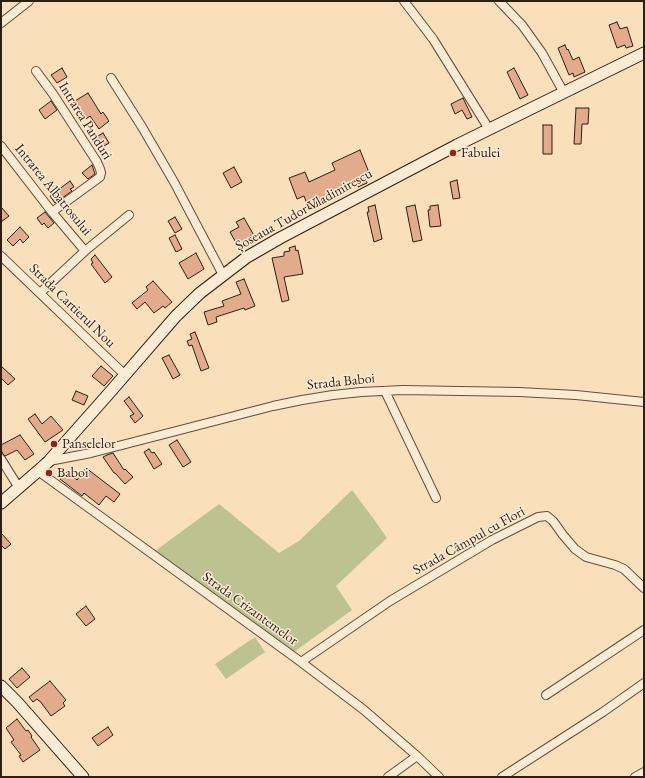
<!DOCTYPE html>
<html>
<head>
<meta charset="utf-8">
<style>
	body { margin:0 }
	#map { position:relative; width:645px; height:778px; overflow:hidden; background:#f9e0bb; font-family:"EB Garamond",serif }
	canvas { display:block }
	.frame { position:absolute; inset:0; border:2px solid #2f1d11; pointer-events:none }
</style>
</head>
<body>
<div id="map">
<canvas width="645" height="778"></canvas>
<div class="frame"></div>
</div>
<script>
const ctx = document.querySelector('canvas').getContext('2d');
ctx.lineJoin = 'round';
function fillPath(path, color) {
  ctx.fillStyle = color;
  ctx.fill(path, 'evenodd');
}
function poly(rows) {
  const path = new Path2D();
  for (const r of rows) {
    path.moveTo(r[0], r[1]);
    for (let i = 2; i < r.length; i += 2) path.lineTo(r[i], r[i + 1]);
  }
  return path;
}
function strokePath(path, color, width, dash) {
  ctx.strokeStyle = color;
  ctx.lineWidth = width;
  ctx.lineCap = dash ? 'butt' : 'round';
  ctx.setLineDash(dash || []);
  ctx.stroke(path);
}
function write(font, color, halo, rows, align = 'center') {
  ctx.font = font + ' "EB Garamond",serif';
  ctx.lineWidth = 3;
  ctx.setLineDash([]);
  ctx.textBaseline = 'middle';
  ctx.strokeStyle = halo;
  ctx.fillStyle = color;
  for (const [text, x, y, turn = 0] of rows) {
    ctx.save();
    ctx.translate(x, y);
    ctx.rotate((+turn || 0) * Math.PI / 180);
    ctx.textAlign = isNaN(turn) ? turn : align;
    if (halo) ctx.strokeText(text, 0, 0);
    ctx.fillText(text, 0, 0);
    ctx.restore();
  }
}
const green = poly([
	[352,490,373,518,387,538,336,586,352,610,294,652,155,551,219,504,279,553,299,541],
	[255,637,265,652,226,679,215,664]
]);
const building = poly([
	[617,22,620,29,627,27,633,46,626,48,625,45,617,48,609,25,617,22],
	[565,45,567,50,568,49,573,60,579,57,585,72,574,77,573,73,569,75,558,48,565,45],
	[62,68,67,77,57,83,51,75,62,68],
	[514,68,528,95,520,99,507,72,514,68],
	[88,93,101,114,103,112,109,121,99,129,90,116,86,119,75,101,88,93],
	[463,98,472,117,467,119,462,110,455,114,451,104,463,98],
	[51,101,57,110,45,119,39,110,51,101],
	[576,108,589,108,588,124,582,124,581,144,574,144,576,108],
	[543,125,552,125,552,154,543,154,543,125],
	[103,133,109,143,99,149,93,139,103,133],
	[360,150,370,175,365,177,367,183,358,187,357,184,343,189,316,202,318,206,309,209,304,196,297,199,289,178,305,172,309,182,335,170,332,163,360,150],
	[92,165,95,174,88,179,82,173,92,165],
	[234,167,242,182,231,188,223,173,234,167],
	[457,180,460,198,453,199,450,182,457,180],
	[70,181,74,187,70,189,72,191,55,203,50,196,70,181],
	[375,205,382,239,374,242,367,212,369,212,368,207,375,205],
	[415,205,422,240,413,242,406,207,415,205],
	[438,205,441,226,430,227,428,210,430,210,430,206,438,205],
	[1,207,9,216,1,222,1,207],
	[45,212,54,223,48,228,44,223,42,225,37,218,45,212],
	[175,217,182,229,175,233,168,221,175,217],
	[244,218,256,239,239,248,230,232,239,227,236,222,244,218],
	[20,227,29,237,23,243,20,239,13,246,7,240,20,227],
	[175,235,182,249,176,252,169,238,175,235],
	[295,246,296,251,298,250,303,274,284,277,289,300,282,302,272,258,284,256,284,252,290,251,289,248,295,246],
	[196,253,204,269,188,279,179,263,196,253],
	[95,255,112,277,105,283,91,264,93,263,91,259,95,255],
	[244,279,255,306,245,310,244,308,216,317,217,322,208,325,204,312,224,306,222,301,241,294,236,282,244,279],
	[153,281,172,302,165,308,163,306,154,313,145,302,137,309,132,303,148,290,146,287,153,281],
	[195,332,209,368,201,371,192,345,189,346,187,341,192,339,190,334,195,332],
	[169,355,180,375,173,379,162,358,169,355],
	[1,366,15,379,8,385,1,378,1,366],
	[101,366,113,376,104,386,92,376,101,366],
	[76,391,88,396,84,405,72,400,76,391],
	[129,397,143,416,135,423,130,416,134,414,124,401,129,397],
	[35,414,42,424,51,416,63,430,45,442,28,419,35,414],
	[20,435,34,454,25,460,17,450,5,456,3,454,1,450,1,445,20,435],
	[177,440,191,462,183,467,169,445,177,440],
	[149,449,152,453,154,452,162,464,154,469,144,452,149,449],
	[113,453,124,470,125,469,133,477,125,484,115,473,114,473,103,457,107,455,113,453],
	[86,468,120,494,114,502,106,496,99,505,84,493,82,496,60,479,67,471,77,480,86,468],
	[1,533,11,544,5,549,1,545,1,533],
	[86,606,95,619,86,626,76,614,86,606],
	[22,668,30,677,17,688,9,679,22,668],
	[50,681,66,700,63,703,65,706,51,716,40,701,39,701,37,699,33,702,29,697,50,681],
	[17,719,26,731,28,730,32,736,31,737,40,750,23,762,19,756,21,755,11,742,14,740,6,728,17,719],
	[108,727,113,735,98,746,92,738,108,727]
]);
const minor = poly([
	[404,1,433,39,489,129],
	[499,1,522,25,542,53,564,93],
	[1,23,29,1],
	[36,71,53,94,97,162,100,169,101,173,100,177,52,212],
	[111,78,142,127,174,182,223,275],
	[1,146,52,212,85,251],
	[1,256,125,375],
	[40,293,85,251,129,215],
	[385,391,436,498],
	[1,459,19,488],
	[49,461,91,453,273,406,302,400,333,395,361,392,403,390,519,392,576,395,644,402],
	[38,471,301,662,364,710,417,756,439,777],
	[301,662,390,601,492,540,538,517,547,516,553,521,563,535,575,549,586,557,615,565,624,569,644,588],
	[546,695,644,630],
	[388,777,417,756],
	[502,777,603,712,644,683],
	[635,777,644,772]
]);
const secondary = poly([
	[1,503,38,471,49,461,111,391,176,316,200,293,247,257,280,238,457,145,644,53],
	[1,686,17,702,83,777]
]);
const markers = [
	[453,153,4,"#8f2418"],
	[54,444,4,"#8f2418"],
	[49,473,4,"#8f2418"]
];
const streetNames = [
	["Intrarea Panduri",85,121,58],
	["Intrarea Albatrosului",53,190,51],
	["Șoseaua Tudor Vladimirescu",304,210,-29],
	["Strada Cartierul Nou",72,306,44],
	["Strada Baboi",341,382,-6],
	["Strada Câmpul cu Flori",469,541,-29],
	["Strada Crizantemelor",250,609,36]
];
const poiNames = [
	["Fabulei",461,153],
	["Panselelor",62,444],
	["Baboi",57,473]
];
fillPath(green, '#bdc291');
fillPath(building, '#e2ac8c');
strokePath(building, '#2f1d11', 1);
strokePath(minor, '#624e3c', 10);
strokePath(secondary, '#2f1d11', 13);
strokePath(minor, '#fbebd3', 8);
strokePath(secondary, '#fbebd3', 11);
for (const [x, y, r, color] of markers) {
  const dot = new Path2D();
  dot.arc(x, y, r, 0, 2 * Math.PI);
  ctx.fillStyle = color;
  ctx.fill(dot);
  strokePath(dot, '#fbebd3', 1.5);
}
write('14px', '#2f1d11', '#fbebd3', streetNames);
write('14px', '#2f1d11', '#fbebd3', poiNames, 'left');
</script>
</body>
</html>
